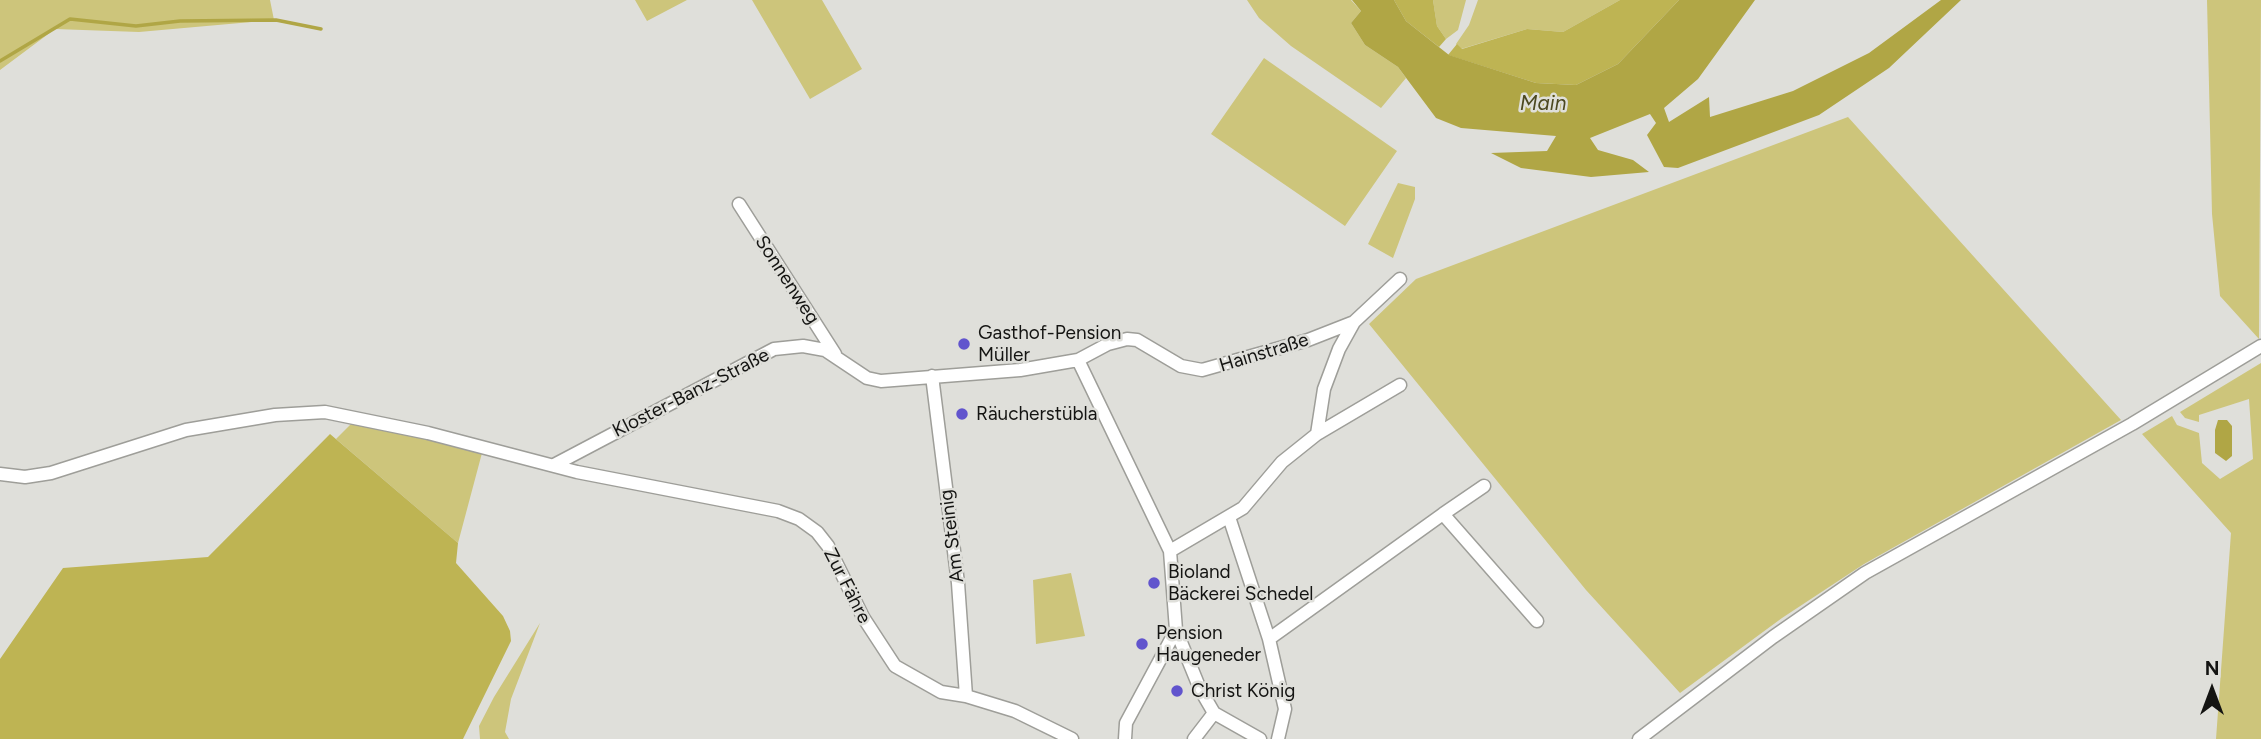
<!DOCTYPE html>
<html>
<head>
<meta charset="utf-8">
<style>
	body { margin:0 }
	#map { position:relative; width:2261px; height:739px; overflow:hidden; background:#dfdfda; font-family:Figtree,sans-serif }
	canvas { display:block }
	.north { position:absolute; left:2177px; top:655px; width:70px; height:70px; -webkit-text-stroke:5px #dfdfda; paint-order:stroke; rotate:0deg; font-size:19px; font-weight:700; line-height:28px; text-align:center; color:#141412 }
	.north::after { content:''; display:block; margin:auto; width:24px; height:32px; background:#141412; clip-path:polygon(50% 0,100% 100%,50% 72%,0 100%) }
</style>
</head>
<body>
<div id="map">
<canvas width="2261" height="739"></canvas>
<div class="north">N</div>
</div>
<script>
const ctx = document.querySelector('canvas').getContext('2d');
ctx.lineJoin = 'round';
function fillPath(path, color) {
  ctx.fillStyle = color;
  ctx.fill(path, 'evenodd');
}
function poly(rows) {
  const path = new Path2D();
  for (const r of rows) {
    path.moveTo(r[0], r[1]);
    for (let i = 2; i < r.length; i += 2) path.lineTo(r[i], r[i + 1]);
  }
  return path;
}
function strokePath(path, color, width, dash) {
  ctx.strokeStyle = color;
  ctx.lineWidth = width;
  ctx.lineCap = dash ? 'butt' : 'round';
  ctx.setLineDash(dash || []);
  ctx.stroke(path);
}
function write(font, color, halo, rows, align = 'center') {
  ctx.font = font + ' Figtree,sans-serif';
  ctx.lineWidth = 5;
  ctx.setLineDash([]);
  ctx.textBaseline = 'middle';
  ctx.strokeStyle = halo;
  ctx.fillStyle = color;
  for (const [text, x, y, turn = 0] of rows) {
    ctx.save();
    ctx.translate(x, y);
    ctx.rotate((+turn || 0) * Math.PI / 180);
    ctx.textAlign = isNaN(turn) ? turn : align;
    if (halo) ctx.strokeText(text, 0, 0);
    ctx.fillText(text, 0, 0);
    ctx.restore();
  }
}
const green = poly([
	[0,0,270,0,274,20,139,32,55,29,0,70],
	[635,0,687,0,647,21],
	[752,0,822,0,862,69,810,99],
	[1247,0,1351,0,1361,11,1351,23,1365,45,1398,67,1406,78,1381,108,1291,46,1259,18],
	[1433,0,1466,0,1458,30,1446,39,1437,26],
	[1478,0,1620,0,1563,32,1527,29,1461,49,1456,44,1469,25],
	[2207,0,2261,0,2259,339,2220,296,2212,214],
	[1264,58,1397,151,1345,226,1211,134],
	[1848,117,2121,420,1864,564,1782,618,1680,693,1586,590,1369,324,1416,279],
	[1398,183,1415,187,1415,199,1393,258,1368,244],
	[2261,363,2261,739,2216,739,2231,533,2142,434,2172,416,2177,425,2199,433,2202,463,2220,479,2253,459,2249,399,2199,415,2199,422,2185,418,2180,412],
	[354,421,482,453,458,543,336,439],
	[1071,573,1085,636,1036,644,1033,580],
	[540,623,511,699,505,732,509,739,480,739,479,726,494,697]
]);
const forest = poly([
	[1394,0,1433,0,1437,26,1446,39,1439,47,1406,21],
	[1620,0,1679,0,1618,64,1576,85,1536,83,1448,55,1457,44,1462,49,1527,29,1563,32],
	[330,434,458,543,456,563,503,616,510,631,511,641,463,739,0,739,0,659,63,568,208,557]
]);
const water = poly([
	[1352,0,1394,0,1406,21,1449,55,1536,83,1576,85,1618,64,1679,0,1755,0,1698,79,1664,108,1669,122,1709,97,1710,117,1793,91,1869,53,1941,0,1961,0,1889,68,1819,115,1678,168,1664,167,1647,135,1656,123,1650,114,1590,138,1598,150,1633,160,1649,172,1591,177,1521,168,1491,153,1547,151,1556,136,1461,128,1436,118,1398,67,1365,45,1351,23,1361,11],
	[2218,420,2227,420,2232,426,2232,456,2226,461,2215,453,2215,430]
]);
const stream = poly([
	[0,61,70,19,136,26,180,21,276,20,321,29]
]);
const minor = poly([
	[739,204,835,354],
	[1078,360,1170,551,1176,630,1200,689,1214,713,1260,739],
	[932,376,958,583,966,696],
	[1317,434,1324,389,1339,349,1354,322],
	[554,465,774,349,803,346,825,350,867,378,881,381,1020,370,1078,360,1108,344,1127,339,1137,340,1181,366,1202,370,1308,340,1354,322,1400,279],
	[0,474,25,477,51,473,186,430,275,415,325,412,428,433,577,472,778,511,799,519,817,532,828,546,863,617,895,666,941,692,966,696,1015,711,1072,739],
	[1443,514,1484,486],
	[1229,517,1269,639,1285,709,1278,739],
	[1170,551,1243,508,1282,462,1317,434,1400,385],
	[1269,639,1443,514,1537,621],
	[1125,739,1126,723,1176,630],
	[1194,739,1214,713],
	[1639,739,1773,637,1865,573,2132,424,2261,346]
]);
const markers = [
	[964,344,7,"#6154cd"],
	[962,414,7,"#6154cd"],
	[1154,583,7,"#6154cd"],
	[1142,644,7,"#6154cd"],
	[1177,691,7,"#6154cd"]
];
const streetNames = [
	["Sonnenweg",787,280,57],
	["Hainstraße",1264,353,-17],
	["Kloster-Banz-Straße",691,393,-27],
	["Am Steinig",952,536,-97],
	["Zur Fähre",847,586,63]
];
const poiNames = [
	["Gasthof-Pension",978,333],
	["Müller",978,355],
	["Räucherstübla",976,414],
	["Bioland",1168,572],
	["Bäckerei Schedel",1168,594],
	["Pension",1156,633],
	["Haugeneder",1156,655],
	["Christ König",1191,691]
];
const waterNames = [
	["Main",1543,104]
];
fillPath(green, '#cdc57b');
fillPath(forest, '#beb453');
fillPath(water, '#b0a645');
strokePath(stream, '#b0a645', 3.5);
strokePath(minor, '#9e9e99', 15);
strokePath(minor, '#fff', 12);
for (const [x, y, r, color] of markers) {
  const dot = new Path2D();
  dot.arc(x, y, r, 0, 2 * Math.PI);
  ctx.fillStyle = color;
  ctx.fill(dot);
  strokePath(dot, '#dfdfda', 2.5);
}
write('19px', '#141412', '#dfdfda', streetNames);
write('19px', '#141412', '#dfdfda', poiNames, 'left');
write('italic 21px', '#4c4820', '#dfdfda', waterNames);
</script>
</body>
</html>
